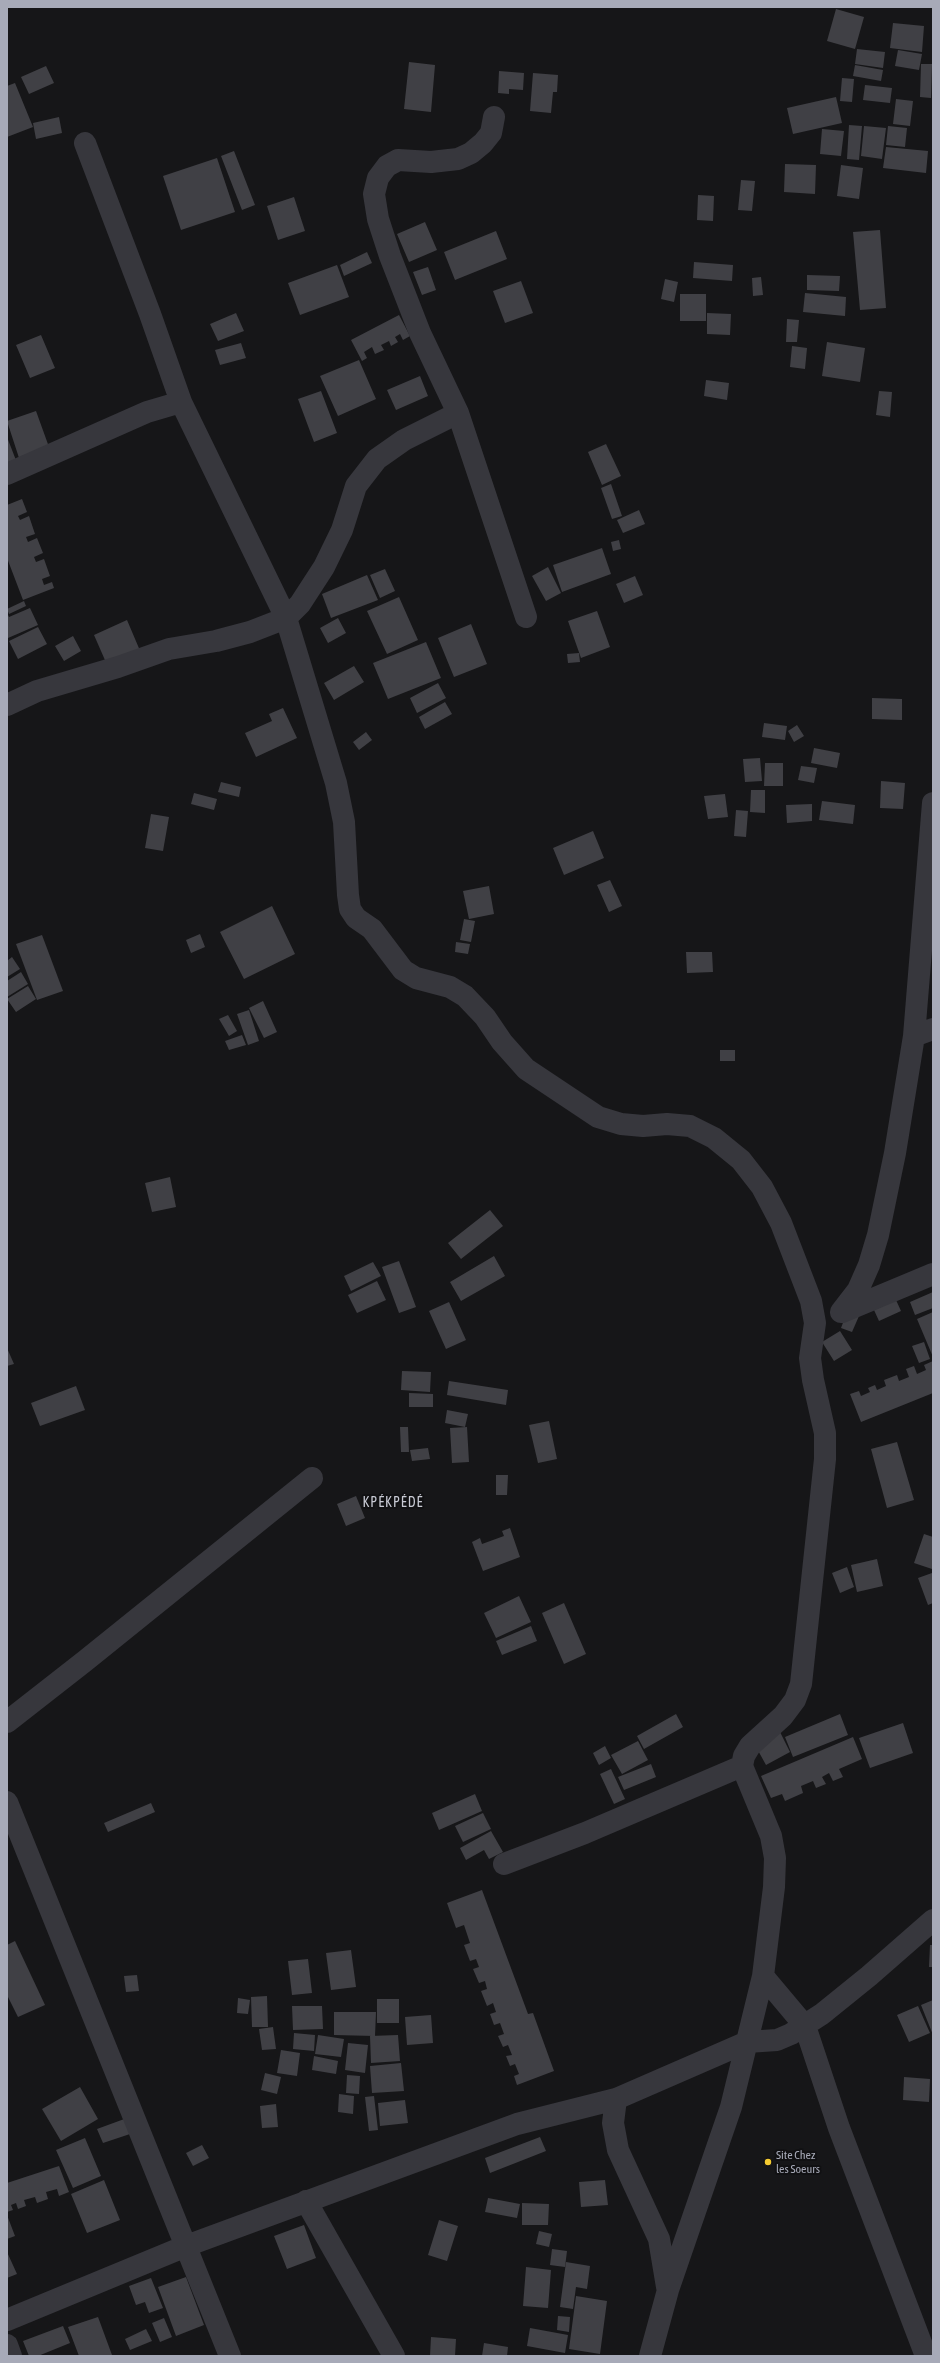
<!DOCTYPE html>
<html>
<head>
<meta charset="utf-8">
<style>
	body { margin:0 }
	#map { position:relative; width:940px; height:2363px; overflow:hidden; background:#161618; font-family:"Asap Condensed",sans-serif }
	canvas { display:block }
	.frame { position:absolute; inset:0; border:8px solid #a7aab8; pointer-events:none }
</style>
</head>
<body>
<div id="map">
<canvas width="940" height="2363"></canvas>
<div class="frame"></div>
</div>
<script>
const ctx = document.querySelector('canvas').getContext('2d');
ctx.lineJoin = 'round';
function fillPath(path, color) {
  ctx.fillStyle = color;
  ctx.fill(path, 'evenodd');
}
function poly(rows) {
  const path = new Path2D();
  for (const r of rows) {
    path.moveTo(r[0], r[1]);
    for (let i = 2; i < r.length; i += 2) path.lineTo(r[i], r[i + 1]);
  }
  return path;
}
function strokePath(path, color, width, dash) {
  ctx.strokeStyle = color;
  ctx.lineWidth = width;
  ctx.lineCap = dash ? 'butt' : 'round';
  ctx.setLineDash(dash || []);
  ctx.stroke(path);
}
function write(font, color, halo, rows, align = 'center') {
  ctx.font = font + ' "Asap Condensed",sans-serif';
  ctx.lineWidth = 4;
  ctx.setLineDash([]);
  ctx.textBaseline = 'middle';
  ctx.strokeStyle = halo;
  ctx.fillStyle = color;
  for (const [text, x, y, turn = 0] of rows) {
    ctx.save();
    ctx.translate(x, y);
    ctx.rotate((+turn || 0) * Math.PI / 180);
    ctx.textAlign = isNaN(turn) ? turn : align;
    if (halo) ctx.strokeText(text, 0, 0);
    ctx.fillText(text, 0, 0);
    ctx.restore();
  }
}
const building = poly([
	[836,9,864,17,855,49,827,41],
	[893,23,924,26,922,52,890,48],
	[857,49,885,52,883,68,855,64],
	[898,50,922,54,919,70,895,66],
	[409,62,435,65,431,112,404,109],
	[921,64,932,64,931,98,920,97],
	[855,65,883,70,881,81,853,76],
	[46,66,54,83,29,94,21,77],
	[499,71,524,73,523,90,509,89,509,94,498,93],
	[533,73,558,75,557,92,553,92,551,113,530,111],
	[842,78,854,79,852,102,840,101],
	[15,83,33,127,7,137,7,86],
	[865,85,892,88,890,103,863,100],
	[836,97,842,123,793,134,787,108],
	[896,99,913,101,910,126,893,124],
	[59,117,62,133,36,139,33,123],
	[849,125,862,126,859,160,847,159],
	[864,126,886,128,882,159,861,156],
	[888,126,907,128,905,147,886,145],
	[822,129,844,131,841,156,820,154],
	[886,147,928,151,926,173,883,168],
	[234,151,255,205,242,210,221,156],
	[217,158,235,212,181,230,163,176],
	[785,164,816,165,815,194,784,192],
	[841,165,863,168,859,199,837,196],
	[741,180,755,181,752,211,738,210],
	[698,195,714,196,713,221,697,220],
	[294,197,305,231,278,240,267,206],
	[425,222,437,250,409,262,397,234],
	[880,230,886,308,860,310,853,232],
	[496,231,507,259,455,280,444,252],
	[367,252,372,263,344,276,340,265],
	[694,262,733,265,732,281,693,278],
	[337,265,349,297,300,315,288,283],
	[428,267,436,290,422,295,413,272],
	[807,275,840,276,839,291,807,290],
	[761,277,763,295,753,296,752,278],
	[665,279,678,282,674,302,661,299],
	[521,281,533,313,505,323,493,291],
	[805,293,846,297,845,316,803,312],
	[680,294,706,294,706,321,680,321],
	[236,313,244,331,218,341,210,324],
	[707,313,731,314,730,335,707,334],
	[399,315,410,336,403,340,400,334,395,337,398,342,391,346,389,341,381,345,384,350,375,354,372,347,364,352,367,358,362,361,351,340],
	[787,319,799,320,797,342,786,342],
	[41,335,55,368,30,378,16,345],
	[827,342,865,348,860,382,822,376],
	[241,343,246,358,220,365,215,350],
	[792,346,807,348,805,369,790,367],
	[359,360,376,399,338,416,320,376],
	[420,376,428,396,396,410,387,390],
	[706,380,729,383,727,400,704,396],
	[321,391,337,433,314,442,298,399],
	[879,391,892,392,890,417,876,415],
	[36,411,49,447,19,458,7,421],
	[7,437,19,468,7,473],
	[606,444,621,476,602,485,588,452],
	[611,484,622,516,612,519,601,488],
	[22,499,27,512,18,516,20,520,29,516,35,534,26,537,28,542,37,538,43,553,34,557,36,562,44,559,50,576,42,579,44,585,52,582,54,588,23,600,7,558,7,505],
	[639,510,645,524,623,533,617,520],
	[619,540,621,549,613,551,611,542],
	[602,548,611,574,562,592,553,565],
	[548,567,561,593,546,601,532,576],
	[385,569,395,591,380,598,370,575],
	[367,575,378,600,331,618,322,594],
	[635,576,643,595,624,603,616,584],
	[399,597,418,640,387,654,367,611],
	[24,601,26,606,9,614,7,609],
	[30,608,38,625,8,638,7,613,9,617],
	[597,611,610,647,581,658,568,621],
	[338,618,346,633,328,643,320,628],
	[127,620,141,653,108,667,94,635],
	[471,624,487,664,454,677,438,638],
	[38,627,47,644,18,659,9,641],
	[73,636,81,651,64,661,55,646],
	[426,642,441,678,388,699,373,663],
	[579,653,580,662,568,663,567,654],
	[354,666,364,682,334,700,324,683],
	[438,683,446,698,417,713,410,698],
	[872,698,902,699,902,720,872,719],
	[445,702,452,714,425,729,419,717],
	[283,708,297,738,256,757,245,733,272,721,269,714],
	[764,723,787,726,785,740,762,737],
	[797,725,804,736,794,742,788,731],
	[366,732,372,740,359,750,353,742],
	[814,748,840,753,837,768,811,763],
	[760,758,762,781,745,782,743,759],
	[765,763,783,763,783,786,764,786],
	[801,766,817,768,814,783,798,780],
	[881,781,905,783,903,809,880,808],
	[221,782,241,787,239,797,218,792],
	[751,790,765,790,765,813,750,812],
	[194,793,217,799,214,810,191,804],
	[725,794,728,817,708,819,704,796],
	[822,801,855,805,853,824,819,820],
	[812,804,812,821,787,823,786,805],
	[736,810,748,811,746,837,734,836],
	[151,814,169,817,163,851,145,848],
	[593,831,604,858,564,875,553,848],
	[610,880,622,906,609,912,597,885],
	[489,886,494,914,469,919,463,891],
	[272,906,295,954,244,979,220,932],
	[464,919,475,921,471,942,460,940],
	[200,934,205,947,191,953,186,940],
	[42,935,63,991,37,1000,16,944],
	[456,942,470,944,468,954,455,952],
	[686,952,712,952,713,972,687,973],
	[12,957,20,969,7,977,7,961],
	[21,972,28,984,7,997,7,981],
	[28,986,36,999,16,1012,7,999],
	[263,1001,277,1032,264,1038,249,1008],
	[249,1010,259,1041,248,1045,237,1014],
	[228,1015,237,1031,229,1036,219,1019],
	[242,1035,246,1045,229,1050,225,1041],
	[720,1050,735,1050,735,1061,720,1061],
	[170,1177,176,1207,152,1212,145,1183],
	[490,1210,503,1226,461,1259,448,1243],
	[494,1256,505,1276,461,1301,450,1282],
	[399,1261,416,1307,399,1313,382,1267],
	[373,1262,381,1276,351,1291,344,1276],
	[377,1281,386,1300,357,1313,348,1295],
	[933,1292,933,1308,915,1315,910,1302],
	[896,1300,901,1311,879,1321,874,1310],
	[449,1302,466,1340,446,1349,429,1311],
	[847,1312,859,1316,852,1332,841,1328],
	[933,1312,933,1357,917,1319],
	[840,1331,852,1350,834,1361,822,1342],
	[924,1342,930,1359,919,1363,912,1346],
	[7,1348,14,1364,7,1366],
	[933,1361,933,1393,861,1422,850,1394,859,1391,861,1396,870,1392,868,1388,875,1385,877,1390,886,1386,884,1380,897,1375,899,1381,909,1377,906,1369,914,1366,917,1374,926,1370,924,1365],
	[402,1371,431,1372,430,1392,401,1390],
	[449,1381,508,1390,506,1405,447,1395],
	[76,1386,85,1410,40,1426,31,1403],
	[409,1393,433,1394,433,1407,409,1407],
	[447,1410,468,1414,465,1427,445,1423],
	[549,1421,557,1459,538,1463,529,1425],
	[400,1427,408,1427,409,1452,401,1452],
	[467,1427,469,1462,452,1463,450,1428],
	[897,1442,914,1500,887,1508,871,1449],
	[428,1448,430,1459,412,1461,410,1450],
	[496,1475,508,1475,507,1495,496,1495],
	[356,1496,365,1518,346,1526,337,1504],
	[510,1528,520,1557,483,1571,472,1542,480,1538,482,1544,504,1536,502,1531],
	[924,1534,933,1537,932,1569,914,1563],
	[877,1559,883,1586,857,1592,851,1565],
	[847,1567,854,1587,840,1593,832,1573],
	[932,1573,933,1603,928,1605,918,1578],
	[519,1596,531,1622,496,1638,484,1613],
	[564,1603,586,1654,564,1664,542,1613],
	[531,1626,537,1641,502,1655,496,1641],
	[676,1714,683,1727,644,1749,637,1736],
	[840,1714,848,1735,793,1757,785,1737],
	[903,1723,913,1753,870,1768,859,1738],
	[780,1732,790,1752,766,1765,755,1745],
	[853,1737,862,1759,839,1769,843,1777,833,1781,829,1773,822,1777,826,1784,816,1788,813,1781,801,1786,803,1793,785,1801,782,1794,771,1798,761,1776],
	[638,1741,648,1760,622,1774,611,1755],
	[605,1746,611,1758,599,1765,593,1753],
	[651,1764,656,1777,624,1790,618,1777],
	[611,1769,625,1799,614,1804,600,1774],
	[475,1794,482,1811,439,1830,432,1813],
	[151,1803,155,1812,108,1832,104,1823],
	[483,1813,491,1829,463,1842,455,1826],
	[491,1831,503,1852,489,1859,484,1850,466,1860,460,1848],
	[482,1890,528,2014,533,2013,554,2071,517,2085,514,2076,519,2074,515,2064,510,2066,506,2056,512,2055,508,2045,503,2047,498,2036,504,2034,500,2023,494,2025,490,2014,496,2012,493,2003,487,2006,481,1991,487,1989,485,1981,479,1983,473,1969,479,1967,476,1959,470,1961,464,1945,470,1943,464,1925,456,1928,447,1903],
	[15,1941,45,2005,18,2017,7,1995,7,1945],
	[930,1945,933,1945,933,1967,929,1967],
	[351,1950,356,1987,331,1990,326,1953],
	[308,1959,312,1993,292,1995,288,1961],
	[137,1975,139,1991,126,1992,124,1976],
	[267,1996,268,2027,252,2027,251,1997],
	[238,1998,250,2000,248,2014,237,2013],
	[377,1999,399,1999,399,2023,377,2023],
	[933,2000,933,2035,921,2005],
	[292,2006,322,2006,323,2029,293,2030],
	[918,2006,930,2033,909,2042,897,2015],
	[334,2012,376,2012,375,2036,334,2035],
	[431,2015,433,2043,407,2045,405,2017],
	[273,2027,276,2049,262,2050,259,2029],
	[294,2033,315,2035,314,2051,293,2049],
	[318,2035,344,2039,341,2057,315,2054],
	[398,2035,400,2061,371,2063,370,2036],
	[348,2043,368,2045,365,2073,345,2070],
	[281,2050,300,2053,297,2076,277,2073],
	[314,2056,338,2061,336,2074,312,2070],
	[401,2063,404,2091,372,2093,370,2066],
	[265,2073,281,2077,277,2094,261,2090],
	[347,2075,360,2076,359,2094,346,2093],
	[904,2077,930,2079,929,2102,903,2100],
	[80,2087,98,2119,61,2141,42,2109],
	[339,2094,354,2096,353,2114,338,2112],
	[374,2096,378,2130,369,2131,365,2097],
	[405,2100,408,2123,380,2126,378,2103],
	[276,2104,278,2127,262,2128,260,2106],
	[127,2118,133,2133,103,2143,97,2129],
	[540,2137,546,2151,490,2173,485,2158],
	[85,2138,101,2176,73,2188,56,2150],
	[202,2145,209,2158,193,2166,186,2153],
	[59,2166,69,2192,59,2196,57,2189,46,2192,48,2199,37,2203,35,2197,24,2200,26,2206,18,2209,16,2203,11,2205,13,2210,7,2212,7,2183],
	[104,2180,120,2220,87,2233,71,2194],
	[605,2180,608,2205,581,2207,579,2182],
	[488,2198,520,2204,517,2218,485,2212],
	[522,2203,549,2204,548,2225,522,2225],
	[7,2215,15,2236,7,2239],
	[439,2220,458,2226,447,2261,428,2255],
	[304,2225,316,2258,287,2269,274,2236],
	[539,2231,552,2234,549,2247,536,2244],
	[552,2249,567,2251,565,2267,550,2265],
	[7,2252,17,2274,7,2278],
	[566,2262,590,2266,587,2289,576,2287,573,2309,560,2307],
	[526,2267,551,2270,548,2308,523,2306],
	[186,2277,204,2325,176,2336,158,2287],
	[151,2278,163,2308,149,2313,145,2302,136,2305,129,2286],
	[576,2296,607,2301,600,2354,569,2349],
	[558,2316,570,2317,569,2332,557,2330],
	[98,2317,112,2355,79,2356,68,2327],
	[164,2318,172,2337,160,2342,152,2323],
	[63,2326,70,2343,38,2356,29,2356,23,2341],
	[530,2328,568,2335,565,2353,527,2346],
	[146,2329,152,2341,130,2350,125,2339],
	[431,2337,456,2339,455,2356,430,2356],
	[484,2343,508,2347,507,2356,482,2356]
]);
const minor = poly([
	[85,143,150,314,181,402,286,618,336,783,344,822,348,895,350,909,356,918,372,929,403,970,416,978,450,987,465,996,485,1017,502,1042,526,1069,598,1117,621,1124,643,1126,667,1124,690,1126,714,1138,741,1160,762,1187,781,1223,811,1301,815,1323,810,1358,813,1380,825,1433,825,1459,801,1684,795,1700,783,1716,750,1746,744,1756,742,1766,771,1836,775,1858,774,1887,763,1976,731,2107,668,2290,650,2356],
	[458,413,420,333,390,256,378,219,374,194,378,178,387,166,398,160,431,162,458,159,471,153,483,143,491,133,494,117],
	[7,474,147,412,181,402],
	[7,705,37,691,118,667,169,649,216,641,250,632,286,618,300,604,324,567,342,530,356,486,377,459,404,440,458,413,526,617],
	[914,1036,933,1029],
	[841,1312,858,1290,869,1265,878,1235,895,1153,914,1036,933,803],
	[842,1312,933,1274],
	[7,1722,85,1661,312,1478],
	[7,1802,230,2356],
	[504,1864,585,1833,742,1766],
	[763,1976,805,2026,839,2128,926,2356],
	[616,2099,613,2123,618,2150,659,2239,667,2287],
	[306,2201,394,2356],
	[7,2320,186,2246,517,2124,616,2099,747,2042,777,2040,791,2034,822,2014,869,1976,933,1920],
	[7,2345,11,2356]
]);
const markers = [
	[768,2162,4,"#f5cb31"]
];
const poiNames = [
	["Site Chez",776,2155],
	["les Soeurs",776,2169]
];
const quarterNames = [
	["KPÉKPÉDÉ",393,1503]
];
fillPath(building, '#404045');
strokePath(minor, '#37373d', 22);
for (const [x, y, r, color] of markers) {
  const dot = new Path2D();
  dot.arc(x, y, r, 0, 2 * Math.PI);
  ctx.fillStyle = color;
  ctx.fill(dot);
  strokePath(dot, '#111113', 1.5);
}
write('12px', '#a7aab8', '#111113', poiNames, 'left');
ctx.letterSpacing = '1px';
write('14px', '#c8cad4', '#111113', quarterNames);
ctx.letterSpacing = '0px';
</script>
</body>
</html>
